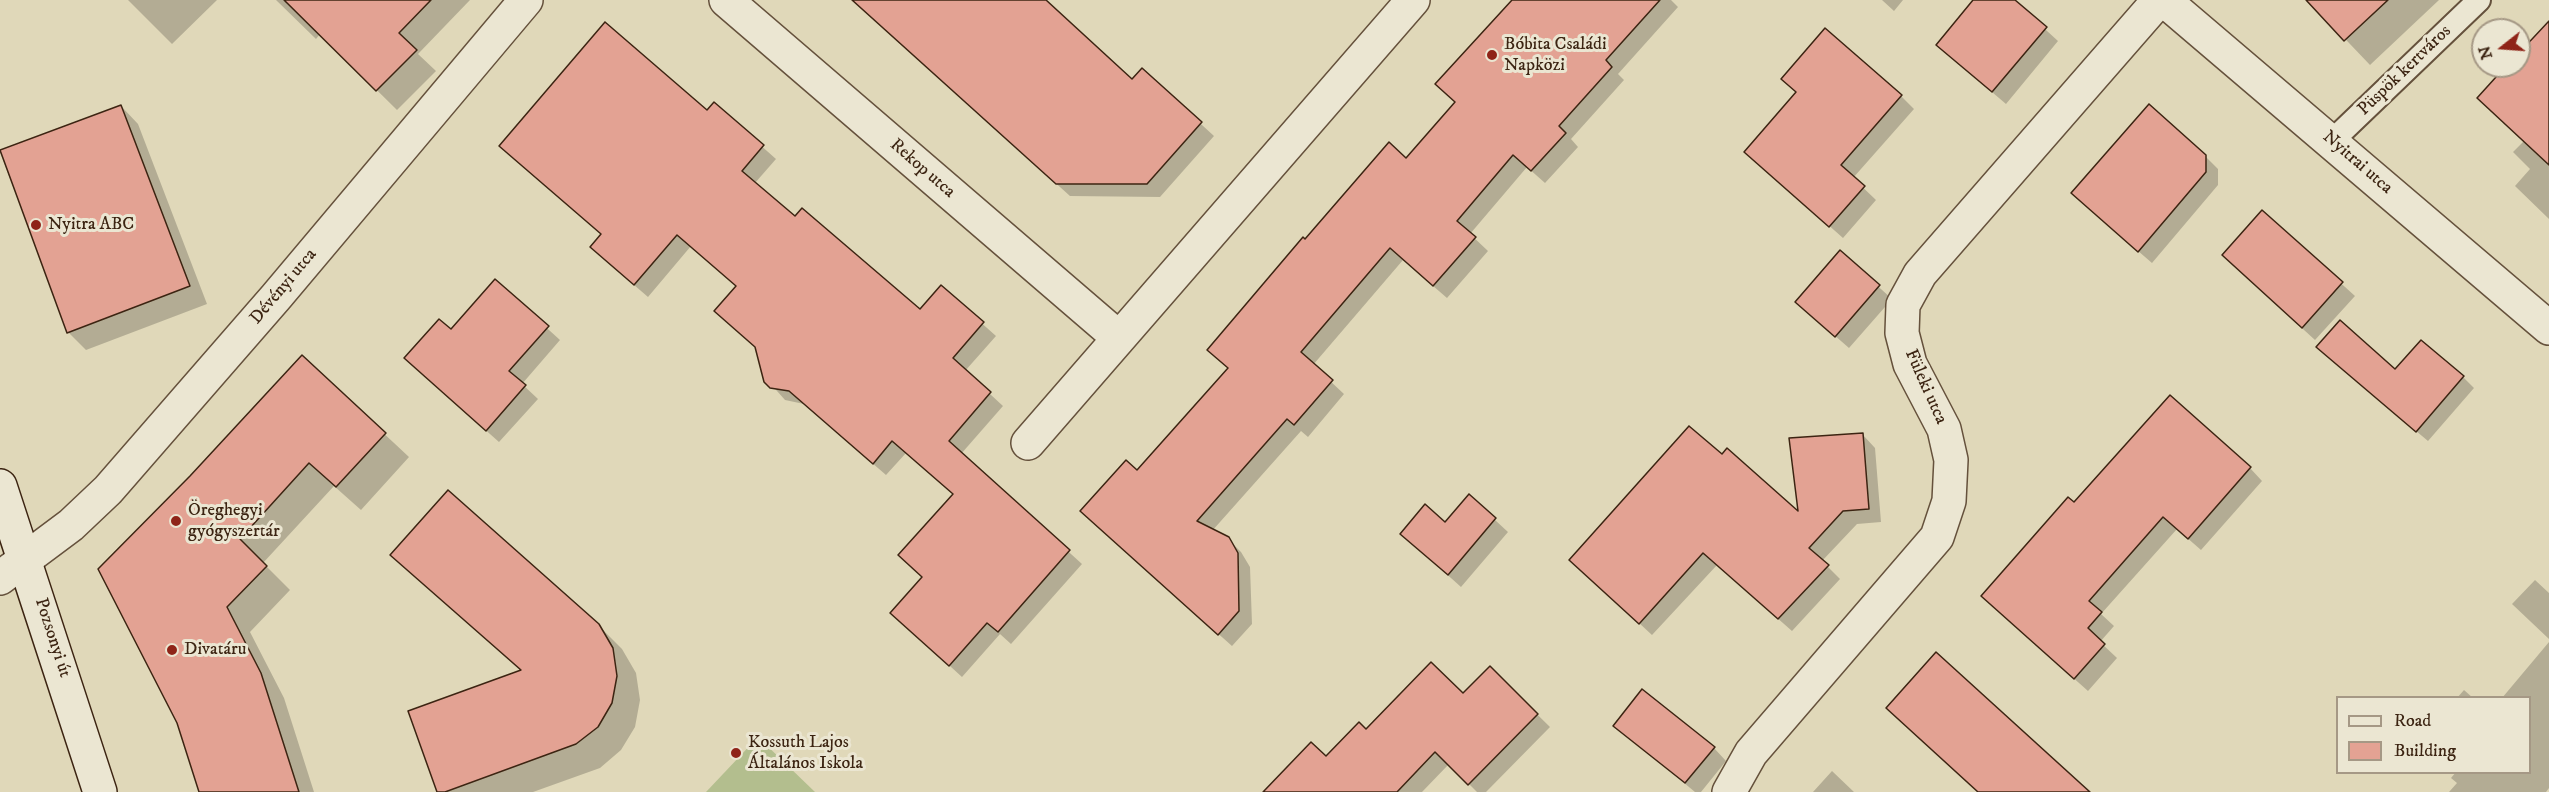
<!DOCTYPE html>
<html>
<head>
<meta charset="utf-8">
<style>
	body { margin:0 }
	#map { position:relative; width:2549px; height:792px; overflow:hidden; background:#e0d8b9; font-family:"IM FELL DW Pica",serif }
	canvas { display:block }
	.legend { position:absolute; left:2336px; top:696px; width:195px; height:78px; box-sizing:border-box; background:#ebe6d2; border:2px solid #a59885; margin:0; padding:8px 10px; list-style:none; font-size:18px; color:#3c2412 }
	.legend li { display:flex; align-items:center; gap:12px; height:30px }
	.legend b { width:30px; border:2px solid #a59885 }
	.north { position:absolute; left:2471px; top:18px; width:60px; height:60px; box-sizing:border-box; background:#ebe6d2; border:2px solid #a59885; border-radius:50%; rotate:253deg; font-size:16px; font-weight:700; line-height:24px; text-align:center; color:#3c2412 }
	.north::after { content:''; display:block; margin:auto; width:21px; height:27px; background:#8f2418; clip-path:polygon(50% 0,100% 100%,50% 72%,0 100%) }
</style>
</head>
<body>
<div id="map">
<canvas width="2549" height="792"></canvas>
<ul class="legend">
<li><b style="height:8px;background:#ebe6d2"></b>Road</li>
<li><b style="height:16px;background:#e3a293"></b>Building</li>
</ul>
<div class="north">N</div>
</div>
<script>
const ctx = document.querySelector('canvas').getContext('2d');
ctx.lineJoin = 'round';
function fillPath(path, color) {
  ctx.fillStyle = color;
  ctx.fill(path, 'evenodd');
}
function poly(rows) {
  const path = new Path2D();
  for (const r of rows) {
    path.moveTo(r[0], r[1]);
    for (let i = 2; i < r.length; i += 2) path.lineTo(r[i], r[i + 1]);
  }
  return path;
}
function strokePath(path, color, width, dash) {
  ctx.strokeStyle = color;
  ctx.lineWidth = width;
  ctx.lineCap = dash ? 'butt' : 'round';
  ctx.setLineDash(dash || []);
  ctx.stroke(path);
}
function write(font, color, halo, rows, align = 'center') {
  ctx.font = font + ' "IM FELL DW Pica",serif';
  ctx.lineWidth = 6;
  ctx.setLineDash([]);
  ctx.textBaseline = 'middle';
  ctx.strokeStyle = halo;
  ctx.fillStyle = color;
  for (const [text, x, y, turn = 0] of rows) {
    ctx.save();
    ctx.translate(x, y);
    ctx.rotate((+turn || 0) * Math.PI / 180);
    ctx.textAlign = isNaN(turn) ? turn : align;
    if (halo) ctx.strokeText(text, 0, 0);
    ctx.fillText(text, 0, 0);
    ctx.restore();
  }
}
const green = poly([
	[758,737,815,792,706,792]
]);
const shadow = poly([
	[128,0,217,0,172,44],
	[276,0,470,0,418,54,436,71,397,110,320,34,316,39],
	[852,0,1044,0,1133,81,1142,70,1214,136,1160,197,1070,196],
	[1514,0,1671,0,1678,7,1618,74,1624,80,1571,139,1578,147,1545,183,1527,167,1470,234,1488,251,1447,298,1403,260,1313,365,1344,394,1308,437,1301,431,1212,531,1228,539,1241,552,1250,567,1252,624,1232,646,1095,524,1229,369,1209,350,1305,241,1406,160,1456,102],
	[1882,0,1903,0,1894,11],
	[1975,0,2013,0,2058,41,2006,104,1951,57],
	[2308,0,2439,0,2370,65],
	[2549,23,2549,219,2515,186,2530,169,2513,152,2524,141,2508,66,2519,66,2519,55],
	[1783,79,1901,96,1914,109,1853,178,1876,200,1843,238,1746,152,1797,93],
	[714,104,776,159,755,183,795,218,920,311,941,287,996,336,965,371,1003,406,961,454,1082,564,1011,644,1000,634,962,677,905,625,954,495,906,453,886,475,804,404,785,400,761,373,757,348,716,311,737,286,691,246,648,297,605,260],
	[121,106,138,124,207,304,86,350,68,332,0,152],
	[2205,156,2218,169,2218,185,2152,263,2086,206],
	[2262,212,2355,296,2315,340,2236,268],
	[1840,252,1892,299,1849,348,1810,314],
	[495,281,560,340,522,384,538,399,499,442,419,371],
	[302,357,409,457,361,510,334,486,263,563,290,590,250,632,284,698,314,792,200,792,192,477],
	[2329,358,2395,371,2463,377,2474,388,2428,441],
	[1863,435,1875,448,1881,522,1857,524,1822,561,1840,579,1792,631,1717,565,1652,635,1584,572,1722,456,1800,514],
	[2250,468,2262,481,2201,550,2177,529,2101,614,2114,626,2100,642,2117,658,2088,691,1996,609],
	[1469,496,1508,532,1461,587,1402,534,1445,524],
	[392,555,598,625,622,649,636,673,640,700,635,727,621,750,600,768,533,792,439,792,522,672],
	[2535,580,2549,593,2549,639,2512,604],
	[2549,642,2549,788,2546,792,2449,792,2457,783,2451,778,2456,772,2530,772,2530,698,2502,698],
	[1490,668,1550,727,1486,792,1477,792,1449,764,1422,792,1286,792,1326,758,1366,731,1463,695],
	[2464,690,2473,698,2457,698],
	[1888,708,2087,792,1978,792],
	[1615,726,1714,748,1726,761,1701,792,1695,792],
	[1832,771,1854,792,1813,792]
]);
const building = poly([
	[284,0,431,0,399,33,417,50,376,91,284,0],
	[852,0,1046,0,1132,79,1142,68,1202,122,1147,184,1056,184,852,0],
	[1512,0,1660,0,1606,60,1612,67,1559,126,1566,133,1531,171,1513,155,1457,221,1476,237,1433,286,1390,248,1301,352,1333,380,1294,425,1287,419,1197,521,1229,537,1238,553,1239,611,1218,635,1080,511,1126,460,1137,470,1228,368,1207,350,1303,237,1305,239,1389,142,1406,158,1455,102,1435,84,1512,0],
	[1973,0,2015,0,2047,27,1992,92,1936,45,1973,0],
	[2306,0,2388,0,2344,41,2306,0],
	[2549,21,2549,165,2477,98,2506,66,2519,66,2519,53,2549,21],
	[605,22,707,110,714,102,764,145,742,171,795,216,802,208,920,309,941,285,984,322,953,358,991,392,949,441,1070,550,998,632,987,623,949,666,890,613,922,577,898,555,953,494,892,441,873,464,789,391,770,388,764,382,755,347,714,311,736,286,677,235,634,285,590,247,601,234,499,146,605,22],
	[1825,28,1902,95,1841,165,1865,186,1829,227,1744,152,1796,92,1781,79,1825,28],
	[2149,104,2206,155,2206,172,2138,252,2071,193,2149,104],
	[121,105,190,286,67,333,0,150,121,105],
	[2262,210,2343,282,2302,328,2222,255,2262,210],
	[1840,250,1880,285,1835,337,1795,302,1840,250],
	[495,279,549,326,509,371,526,385,486,431,404,358,439,319,451,329,495,279],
	[2340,320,2395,369,2421,340,2464,376,2416,432,2316,347,2340,320],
	[302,355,386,433,336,487,309,463,240,539,267,566,227,607,261,673,299,792,199,792,177,723,98,569,190,476,302,355],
	[2170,395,2251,467,2188,539,2163,517,2089,601,2102,612,2088,628,2105,644,2074,679,1981,596,2068,497,2074,502,2170,395],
	[1689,426,1722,454,1727,448,1798,511,1789,438,1863,433,1869,509,1843,511,1809,548,1829,565,1778,619,1703,553,1639,624,1569,560,1689,426],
	[448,490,599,624,613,648,617,676,612,703,598,727,576,744,445,792,437,792,408,711,521,670,390,555,448,490],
	[1469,494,1496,518,1448,575,1400,534,1425,504,1445,522,1469,494],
	[1936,652,2090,792,1978,792,1886,708,1936,652],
	[1431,662,1463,693,1490,666,1538,714,1468,785,1435,752,1397,792,1263,792,1311,742,1326,756,1359,722,1366,729,1431,662],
	[1642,689,1715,747,1685,783,1613,726,1642,689]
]);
const lane = poly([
	[2332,141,2479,0]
]);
const street = poly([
	[726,0,1119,338],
	[2164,0,2549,328],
	[1028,443,1413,0],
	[0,578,71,525,108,490,276,297,526,0],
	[1729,792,1751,753,1937,537,1949,501,1951,460,1944,429,1910,364,1902,333,1903,305,1920,274,2159,0]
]);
const secondary = poly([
	[0,486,100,792]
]);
const markers = [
	[1492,55,6,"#8f2418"],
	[36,225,6,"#8f2418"],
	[176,521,6,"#8f2418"],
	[172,650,6,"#8f2418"],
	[736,753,6,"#8f2418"]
];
const poiNames = [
	["Bóbita Családi",1504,45],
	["Napközi",1504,66],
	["Nyitra ABC",48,225],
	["Öreghegyi",188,511],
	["gyógyszertár",188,532],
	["Divatáru",184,650],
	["Kossuth Lajos",748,743],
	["Általános Iskola",748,764]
];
const streetNames = [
	["Püspök kertváros",2405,71,-44],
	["Nyitrai utca",2357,163,41],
	["Rekop utca",922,169,41],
	["Dévényi utca",284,287,-50],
	["Füleki utca",1925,387,66],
	["Pozsonyi út",52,638,72]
];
fillPath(green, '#b3be8e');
fillPath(shadow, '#0003');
fillPath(building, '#e3a293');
strokePath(building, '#3c2412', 1.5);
strokePath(lane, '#65513c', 26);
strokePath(street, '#65513c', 36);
strokePath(secondary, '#3c2412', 36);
strokePath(lane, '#ebe6d2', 22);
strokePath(street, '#ebe6d2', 33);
strokePath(secondary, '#ebe6d2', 33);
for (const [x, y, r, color] of markers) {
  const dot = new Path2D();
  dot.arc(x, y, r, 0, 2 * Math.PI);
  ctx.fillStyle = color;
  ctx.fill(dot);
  strokePath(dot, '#ebe6d2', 2);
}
write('18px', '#3c2412', '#ebe6d2', poiNames, 'left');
write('18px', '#3c2412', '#ebe6d2', streetNames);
</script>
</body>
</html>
